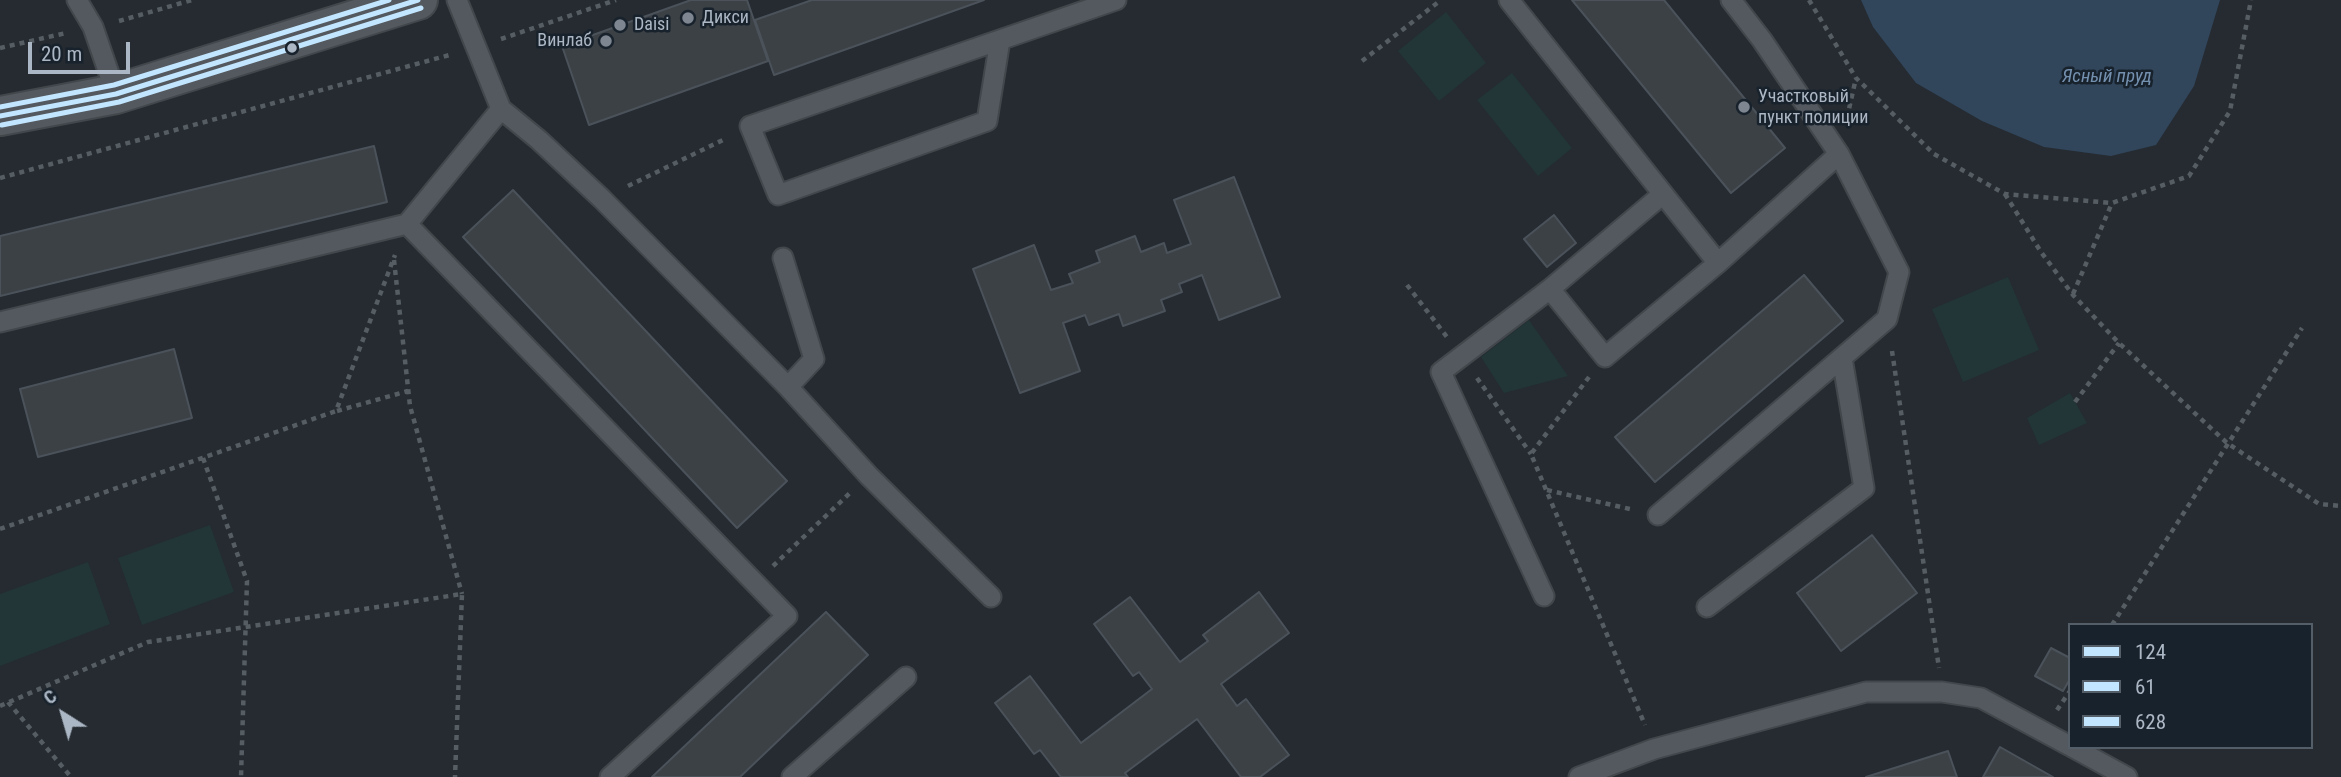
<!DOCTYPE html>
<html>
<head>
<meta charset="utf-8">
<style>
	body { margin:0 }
	#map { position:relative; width:2341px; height:777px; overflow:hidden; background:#252b31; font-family:"Roboto Condensed",sans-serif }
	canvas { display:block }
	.legend { position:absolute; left:2068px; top:623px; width:245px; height:126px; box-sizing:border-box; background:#18222c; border:2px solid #535e69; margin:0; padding:9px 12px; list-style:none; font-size:21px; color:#acb7c5 }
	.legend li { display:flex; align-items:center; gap:14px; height:35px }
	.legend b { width:35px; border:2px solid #535e69 }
	.north { position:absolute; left:28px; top:679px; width:70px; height:70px; -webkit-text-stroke:5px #18222c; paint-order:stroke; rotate:323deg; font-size:19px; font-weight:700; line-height:28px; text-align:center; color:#acb7c5 }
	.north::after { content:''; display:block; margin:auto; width:24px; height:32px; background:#acb7c5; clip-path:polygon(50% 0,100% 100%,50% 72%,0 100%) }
	.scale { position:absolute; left:28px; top:42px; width:102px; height:32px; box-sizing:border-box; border:4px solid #acb7c5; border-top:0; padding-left:9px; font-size:21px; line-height:24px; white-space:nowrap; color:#acb7c5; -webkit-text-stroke:5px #18222c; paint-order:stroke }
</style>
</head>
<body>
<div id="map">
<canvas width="2341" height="777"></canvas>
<ul class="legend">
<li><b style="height:9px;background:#c2e6ff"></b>124</li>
<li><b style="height:9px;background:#c2e6ff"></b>61</li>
<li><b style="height:9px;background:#c2e6ff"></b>628</li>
</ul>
<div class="north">С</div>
<div class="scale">20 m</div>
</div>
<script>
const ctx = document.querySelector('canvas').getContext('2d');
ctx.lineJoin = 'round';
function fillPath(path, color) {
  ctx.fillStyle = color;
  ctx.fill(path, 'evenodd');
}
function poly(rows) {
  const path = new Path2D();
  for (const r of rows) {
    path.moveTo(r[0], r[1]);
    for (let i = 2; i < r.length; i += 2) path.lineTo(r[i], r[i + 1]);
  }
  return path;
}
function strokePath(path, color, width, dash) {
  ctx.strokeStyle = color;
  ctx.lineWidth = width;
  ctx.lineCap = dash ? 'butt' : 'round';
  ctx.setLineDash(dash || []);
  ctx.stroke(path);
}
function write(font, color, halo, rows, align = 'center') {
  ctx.font = font + ' "Roboto Condensed",sans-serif';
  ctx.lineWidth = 5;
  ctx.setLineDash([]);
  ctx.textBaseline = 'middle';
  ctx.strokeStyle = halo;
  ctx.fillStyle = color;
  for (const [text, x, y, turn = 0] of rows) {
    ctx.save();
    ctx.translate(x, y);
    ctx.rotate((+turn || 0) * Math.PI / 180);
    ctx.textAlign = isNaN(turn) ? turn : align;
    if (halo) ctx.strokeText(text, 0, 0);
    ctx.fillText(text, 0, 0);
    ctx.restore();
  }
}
const green = poly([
	[1446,12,1486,63,1439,101,1398,51],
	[1512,73,1572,148,1538,176,1477,100],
	[2008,277,2039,350,1963,382,1932,309],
	[1529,320,1568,376,1504,393,1481,357],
	[2070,393,2087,423,2039,445,2027,418],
	[210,525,234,592,142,625,118,558],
	[88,562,110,624,0,666,0,594]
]);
const water = poly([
	[1861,0,2220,0,2194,86,2156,145,2111,156,2044,147,1982,121,1916,83,1873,27]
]);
const building = poly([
	[691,0,747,0,768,61,589,125,562,46,691,0],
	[812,0,984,0,774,75,755,20,812,0],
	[1572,0,1664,0,1785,148,1731,193,1572,0],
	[374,146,387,202,0,296,0,236,374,146],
	[1234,177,1280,297,1219,320,1202,275,1179,284,1182,292,1161,300,1165,311,1123,326,1119,314,1089,325,1085,315,1063,323,1080,371,1020,393,973,269,1034,245,1051,290,1073,283,1069,274,1100,262,1096,251,1135,236,1141,252,1164,243,1167,253,1191,244,1174,200,1234,177],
	[513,190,787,481,737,528,463,237,513,190],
	[1554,215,1576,243,1547,267,1524,239,1554,215],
	[1804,275,1843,321,1655,482,1615,437,1804,275],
	[174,349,192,418,38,457,20,389,174,349],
	[1872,535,1917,593,1841,651,1797,593,1872,535],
	[1259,592,1289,633,1221,684,1237,706,1246,699,1289,755,1260,777,1241,777,1197,719,1125,773,1128,777,1061,777,1040,750,1034,754,995,703,1030,676,1081,743,1152,689,1139,672,1133,676,1094,624,1130,597,1180,662,1208,641,1203,635,1259,592],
	[826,612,868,655,740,777,652,777,826,612],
	[2051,648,2070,658,2070,679,2063,691,2035,676,2051,648],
	[2000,747,2053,777,1983,777,2000,747],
	[1948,751,1957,777,1866,777,1948,751]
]);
const path = poly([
	[1809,0,1856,78,1934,154,2005,194,2112,203,2189,176,2230,111,2251,0],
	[119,21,192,0],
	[501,39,616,0],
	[0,48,66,33],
	[1362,61,1441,0],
	[1847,118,1856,78],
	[0,178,453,54],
	[628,186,727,138],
	[2005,194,2041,252,2073,295,2119,343,2227,443,2319,504,2341,506],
	[394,260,410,406,462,594],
	[1407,285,1447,337],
	[2073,294,2112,203],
	[1892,351,1939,668],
	[1589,377,1531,454,1645,725],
	[1477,378,1531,454],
	[2075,402,2119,343],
	[337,411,408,391],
	[203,458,247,581,241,777],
	[1547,490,1634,510],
	[0,529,336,411,395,255],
	[773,566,851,492],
	[2112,625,2302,328],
	[8,702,71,777],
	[0,706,148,642,462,594,455,777],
	[2057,710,2070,691]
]);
const service = poly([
	[77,0,93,27,116,94],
	[457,0,501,109,407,224,787,616,610,777],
	[1509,0,1718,263,1839,154],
	[1000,40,987,121,778,195,750,126,1116,0],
	[501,109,539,140,602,199,788,387,869,476,991,597],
	[1663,194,1550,289,1605,357,1718,263],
	[783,258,814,359,788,387],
	[0,322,407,224],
	[1658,515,1887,319,1899,272,1839,154,1762,40,1731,0],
	[1544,596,1441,372,1550,289],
	[1707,607,1864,488,1842,358],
	[2072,747,2127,777],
	[792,777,906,677],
	[1579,777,1654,749,1866,692,1942,692,1981,698,2070,746]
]);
const tertiary = poly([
	[0,116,116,94,418,0]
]);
const bus1 = poly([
	[0,116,116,94,418,0]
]);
const bus2 = poly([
	[2,125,119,102,421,8]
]);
const bus3 = poly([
	[0,107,114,85,389,0]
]);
const markers = [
	[688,18,7,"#7d8691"],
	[620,25,7,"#7d8691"],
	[606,41,7,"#7d8691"],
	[292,48,6,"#acb7c5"],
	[1744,107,7,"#7d8691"]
];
const poiNames = [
	["Дикси",702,18],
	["Daisi",634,25],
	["Винлаб",592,41,"right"],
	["Участковый",1758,97],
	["пункт полиции",1758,118]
];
const waterNames = [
	["Ясный пруд",2107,77]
];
fillPath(green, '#223537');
fillPath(water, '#31455b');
fillPath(building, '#3c4146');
strokePath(building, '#4b525a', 2);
strokePath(service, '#42474c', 23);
strokePath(tertiary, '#42474c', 42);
strokePath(path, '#565e64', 4.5, [5, 5]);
strokePath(service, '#545960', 19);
strokePath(tertiary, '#545960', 38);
strokePath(bus1, '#c2e6ff', 5);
strokePath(bus2, '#c2e6ff', 5);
strokePath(bus3, '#c2e6ff', 5);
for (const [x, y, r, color] of markers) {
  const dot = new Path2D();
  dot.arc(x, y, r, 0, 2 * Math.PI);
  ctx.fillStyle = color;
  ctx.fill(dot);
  strokePath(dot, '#18222c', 2.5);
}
write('18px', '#acb7c5', '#18222c', poiNames, 'left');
write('italic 19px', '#7490af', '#18222c', waterNames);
</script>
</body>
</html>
